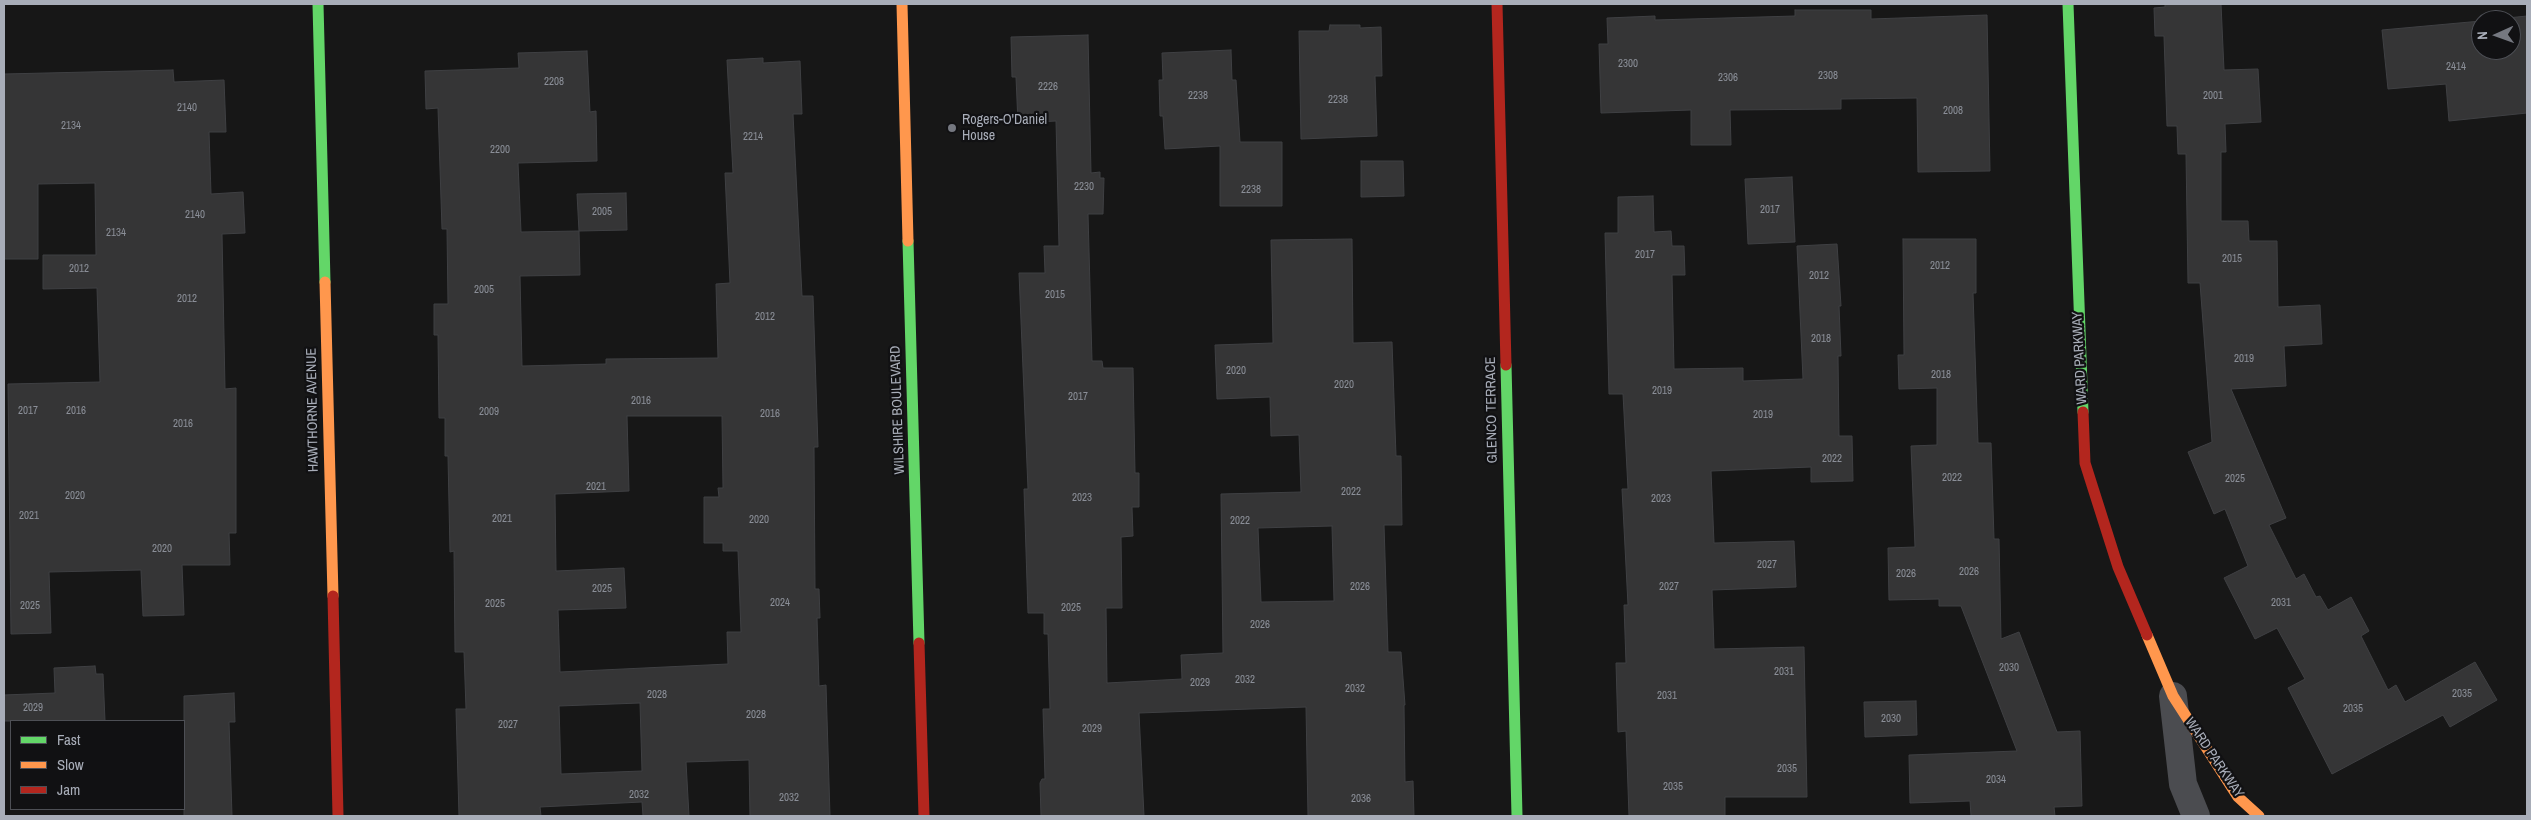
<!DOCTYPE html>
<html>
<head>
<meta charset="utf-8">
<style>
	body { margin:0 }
	#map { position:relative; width:2531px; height:820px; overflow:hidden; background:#171717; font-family:"Archivo Narrow",sans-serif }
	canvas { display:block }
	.frame { position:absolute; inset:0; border:5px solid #a8adb8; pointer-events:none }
	.legend { position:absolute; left:10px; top:720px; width:175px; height:90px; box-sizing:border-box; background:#111113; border:1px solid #4d4f55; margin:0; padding:6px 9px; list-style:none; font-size:15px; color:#a8adb8 }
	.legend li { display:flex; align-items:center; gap:10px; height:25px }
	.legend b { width:25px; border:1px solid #4d4f55 }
	.north { position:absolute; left:2471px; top:10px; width:50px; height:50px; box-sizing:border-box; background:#111113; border:1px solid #4d4f55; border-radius:50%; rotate:268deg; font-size:14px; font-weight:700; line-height:20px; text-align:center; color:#a8adb8 }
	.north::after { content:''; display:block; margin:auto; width:18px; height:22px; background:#757880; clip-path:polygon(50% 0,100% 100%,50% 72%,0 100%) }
</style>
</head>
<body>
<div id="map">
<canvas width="2531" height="820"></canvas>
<div class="frame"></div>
<ul class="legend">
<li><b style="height:6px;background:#63d668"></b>Fast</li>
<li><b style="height:6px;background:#ff974d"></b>Slow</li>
<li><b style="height:6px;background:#b3261e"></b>Jam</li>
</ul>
<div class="north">N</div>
</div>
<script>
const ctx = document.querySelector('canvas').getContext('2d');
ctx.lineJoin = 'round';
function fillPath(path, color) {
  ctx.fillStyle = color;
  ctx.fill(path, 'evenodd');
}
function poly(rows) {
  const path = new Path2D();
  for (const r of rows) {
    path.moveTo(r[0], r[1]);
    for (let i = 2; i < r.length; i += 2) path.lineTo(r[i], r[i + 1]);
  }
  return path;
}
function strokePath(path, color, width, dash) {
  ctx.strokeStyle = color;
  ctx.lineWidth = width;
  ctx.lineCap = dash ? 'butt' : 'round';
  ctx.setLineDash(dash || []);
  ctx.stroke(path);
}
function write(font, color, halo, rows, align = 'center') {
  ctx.font = font + ' "Archivo Narrow",sans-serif';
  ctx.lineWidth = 4.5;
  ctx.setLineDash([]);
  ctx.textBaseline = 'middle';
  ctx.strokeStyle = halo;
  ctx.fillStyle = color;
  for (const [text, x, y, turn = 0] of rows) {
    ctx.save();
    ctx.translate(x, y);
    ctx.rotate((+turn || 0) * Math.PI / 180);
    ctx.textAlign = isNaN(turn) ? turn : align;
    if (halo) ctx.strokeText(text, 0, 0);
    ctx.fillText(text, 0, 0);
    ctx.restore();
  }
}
const building = poly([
	[2165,4,2221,4,2224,70,2258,69,2261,122,2225,124,2226,152,2221,152,2221,221,2248,221,2249,241,2277,241,2278,307,2320,305,2322,344,2284,346,2286,386,2231,389,2286,518,2269,525,2296,579,2304,574,2316,597,2320,596,2328,610,2351,597,2369,631,2361,636,2388,690,2396,685,2405,702,2475,662,2497,700,2450,727,2443,715,2332,774,2288,688,2305,679,2277,628,2255,639,2224,578,2248,566,2225,509,2214,514,2188,452,2212,442,2200,283,2188,283,2186,154,2178,154,2177,126,2167,126,2164,36,2155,36,2154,8,2165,7,2165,4],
	[1795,10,1871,10,1871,19,1987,15,1990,171,1918,172,1917,98,1841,99,1841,109,1730,110,1731,145,1691,145,1691,110,1601,113,1599,44,1608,44,1607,18,1655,16,1655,20,1795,16,1795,10],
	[2527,16,2527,113,2449,121,2446,84,2388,89,2382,30,2481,21,2481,50,2511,50,2511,20,2488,20,2527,16],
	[1330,25,1360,25,1360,28,1381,27,1382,76,1375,76,1377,136,1301,139,1299,31,1329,31,1330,25],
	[1088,35,1091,173,1100,172,1100,178,1104,178,1103,214,1088,214,1092,361,1102,361,1103,368,1133,368,1135,473,1139,473,1139,507,1132,507,1133,536,1121,537,1122,608,1106,608,1107,683,1182,679,1181,655,1223,653,1221,494,1301,492,1299,435,1271,436,1270,397,1217,399,1215,345,1273,343,1271,240,1352,239,1353,343,1392,342,1396,456,1401,456,1402,525,1384,525,1388,652,1401,652,1405,705,1404,705,1405,782,1413,781,1414,816,1308,816,1306,707,1139,713,1144,816,1041,816,1040,783,1042,779,1045,779,1043,709,1050,709,1048,634,1044,634,1044,613,1028,613,1024,489,1028,489,1019,273,1045,273,1044,246,1059,246,1056,121,1018,123,1016,77,1012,77,1011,37,1088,35],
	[1332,526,1334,601,1261,602,1258,528,1332,526],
	[1231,50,1232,80,1236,80,1240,142,1282,142,1282,206,1220,206,1220,146,1165,149,1163,116,1160,116,1159,80,1163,80,1162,53,1231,50],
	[587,51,590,112,596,111,597,161,518,163,521,232,579,231,580,275,520,276,522,366,606,364,606,359,718,358,716,284,730,283,725,173,733,173,727,60,763,58,763,63,800,61,802,114,793,114,802,296,813,296,818,447,814,447,815,589,819,589,820,618,817,618,819,686,826,685,830,816,750,816,749,760,686,762,689,816,643,816,642,802,540,807,541,816,459,816,456,709,466,709,464,652,455,652,454,551,450,552,448,456,445,456,445,418,439,418,438,335,434,335,434,304,448,304,447,229,442,229,438,108,426,109,425,71,519,68,518,53,587,51],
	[627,416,722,416,723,488,718,488,719,497,704,497,704,543,723,543,723,551,738,551,741,632,727,632,728,664,560,672,558,610,626,608,624,568,556,571,555,494,629,491,627,416],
	[640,703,642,771,561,774,559,706,640,703],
	[173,70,174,82,224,80,226,132,209,132,211,194,243,192,245,233,222,234,225,389,236,388,236,533,229,533,230,565,182,565,184,615,143,616,141,570,49,572,51,633,11,634,8,384,100,382,97,288,43,289,43,255,96,255,95,183,38,184,38,259,4,259,4,74,173,70],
	[1361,161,1403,161,1404,196,1361,197,1361,161],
	[1792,177,1795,242,1748,244,1745,179,1792,177],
	[626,193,627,230,579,231,577,194,626,193],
	[1653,196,1654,232,1671,231,1672,246,1684,246,1685,275,1672,275,1674,369,1743,368,1743,381,1803,379,1797,246,1837,244,1841,306,1839,306,1841,356,1838,356,1839,436,1852,436,1853,481,1811,482,1811,467,1711,471,1714,543,1794,541,1796,587,1712,590,1714,649,1804,647,1807,797,1725,797,1725,816,1629,816,1626,731,1618,732,1616,663,1626,663,1624,605,1628,605,1622,489,1628,489,1623,394,1609,394,1605,233,1618,233,1618,197,1653,196],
	[1903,239,1976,239,1976,293,1973,293,1978,443,1991,443,1994,539,1999,539,2001,639,2019,632,2057,732,2080,731,2082,806,2054,807,2055,816,1971,816,1970,801,1910,803,1909,755,2017,751,1961,606,1939,606,1939,599,1889,600,1888,548,1915,547,1911,446,1937,445,1937,388,1899,389,1898,355,1904,355,1903,239],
	[95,666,96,674,103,674,105,721,4,721,4,695,55,693,54,668,95,666],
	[234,693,235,722,229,722,232,816,184,816,184,696,234,693],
	[1916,701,1917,735,1865,737,1864,702,1916,701]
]);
const street = poly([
	[2173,696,2183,784,2196,816]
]);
const fast = poly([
	[318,4,325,282],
	[2068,4,2083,412],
	[908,241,919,643],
	[1506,365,1517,816]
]);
const slow = poly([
	[902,4,908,241],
	[325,282,333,596],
	[2147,635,2173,696,2238,797,2259,816]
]);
const jam = poly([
	[1497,4,1506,365],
	[2083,412,2085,463,2118,567,2147,635],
	[333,596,338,816],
	[919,643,924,816]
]);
const markers = [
	[952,128,5,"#757880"]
];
const numberNames = [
	["2300",1628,64],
	["2414",2456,67],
	["2308",1828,76],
	["2306",1728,78],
	["2208",554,82],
	["2226",1048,87],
	["2238",1198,96],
	["2001",2213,96],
	["2238",1338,100],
	["2140",187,108],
	["2008",1953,111],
	["2134",71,126],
	["2214",753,137],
	["2200",500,150],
	["2230",1084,187],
	["2238",1251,190],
	["2017",1770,210],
	["2005",602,212],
	["2140",195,215],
	["2134",116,233],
	["2017",1645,255],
	["2015",2232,259],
	["2012",1940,266],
	["2012",79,269],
	["2012",1819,276],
	["2005",484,290],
	["2015",1055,295],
	["2012",187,299],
	["2012",765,317],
	["2018",1821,339],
	["2019",2244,359],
	["2020",1236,371],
	["2018",1941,375],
	["2020",1344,385],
	["2019",1662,391],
	["2017",1078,397],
	["2016",641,401],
	["2017",28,411],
	["2016",76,411],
	["2009",489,412],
	["2016",770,414],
	["2019",1763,415],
	["2016",183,424],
	["2022",1832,459],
	["2022",1952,478],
	["2025",2235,479],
	["2021",596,487],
	["2022",1351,492],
	["2020",75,496],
	["2023",1082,498],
	["2023",1661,499],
	["2021",29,516],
	["2021",502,519],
	["2020",759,520],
	["2022",1240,521],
	["2020",162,549],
	["2027",1767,565],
	["2026",1969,572],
	["2026",1906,574],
	["2026",1360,587],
	["2027",1669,587],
	["2025",602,589],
	["2024",780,603],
	["2031",2281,603],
	["2025",495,604],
	["2025",30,606],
	["2025",1071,608],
	["2026",1260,625],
	["2030",2009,668],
	["2031",1784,672],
	["2032",1245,680],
	["2029",1200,683],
	["2032",1355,689],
	["2035",2462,694],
	["2028",657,695],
	["2031",1667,696],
	["2029",33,708],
	["2035",2353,709],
	["2028",756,715],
	["2030",1891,719],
	["2027",508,725],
	["2029",1092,729],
	["2035",1787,769],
	["2034",1996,780],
	["2035",1673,787],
	["2032",639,795],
	["2032",789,798],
	["2036",1361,799]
];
const poiNames = [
	["Rogers-O'Daniel",962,120],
	["House",962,136]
];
const streetNames = [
	["WARD PARKWAY",2080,358,-93],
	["HAWTHORNE AVENUE",313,410,-91],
	["WILSHIRE BOULEVARD",898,410,-92],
	["GLENCO TERRACE",1492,410,-91],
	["WARD PARKWAY",2214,758,56]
];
fillPath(building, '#353536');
strokePath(building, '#3f4043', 1);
strokePath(street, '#4b4c50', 28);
strokePath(fast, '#63d668', 11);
strokePath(slow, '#ff974d', 11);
strokePath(jam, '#b3261e', 11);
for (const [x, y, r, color] of markers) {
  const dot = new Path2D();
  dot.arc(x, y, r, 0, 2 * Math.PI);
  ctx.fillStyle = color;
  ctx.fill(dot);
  strokePath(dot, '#111113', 2);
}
write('11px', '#8b8f98', null, numberNames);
write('14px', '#a8adb8', '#111113', poiNames, 'left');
write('14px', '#a8adb8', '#111113', streetNames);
</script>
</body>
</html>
